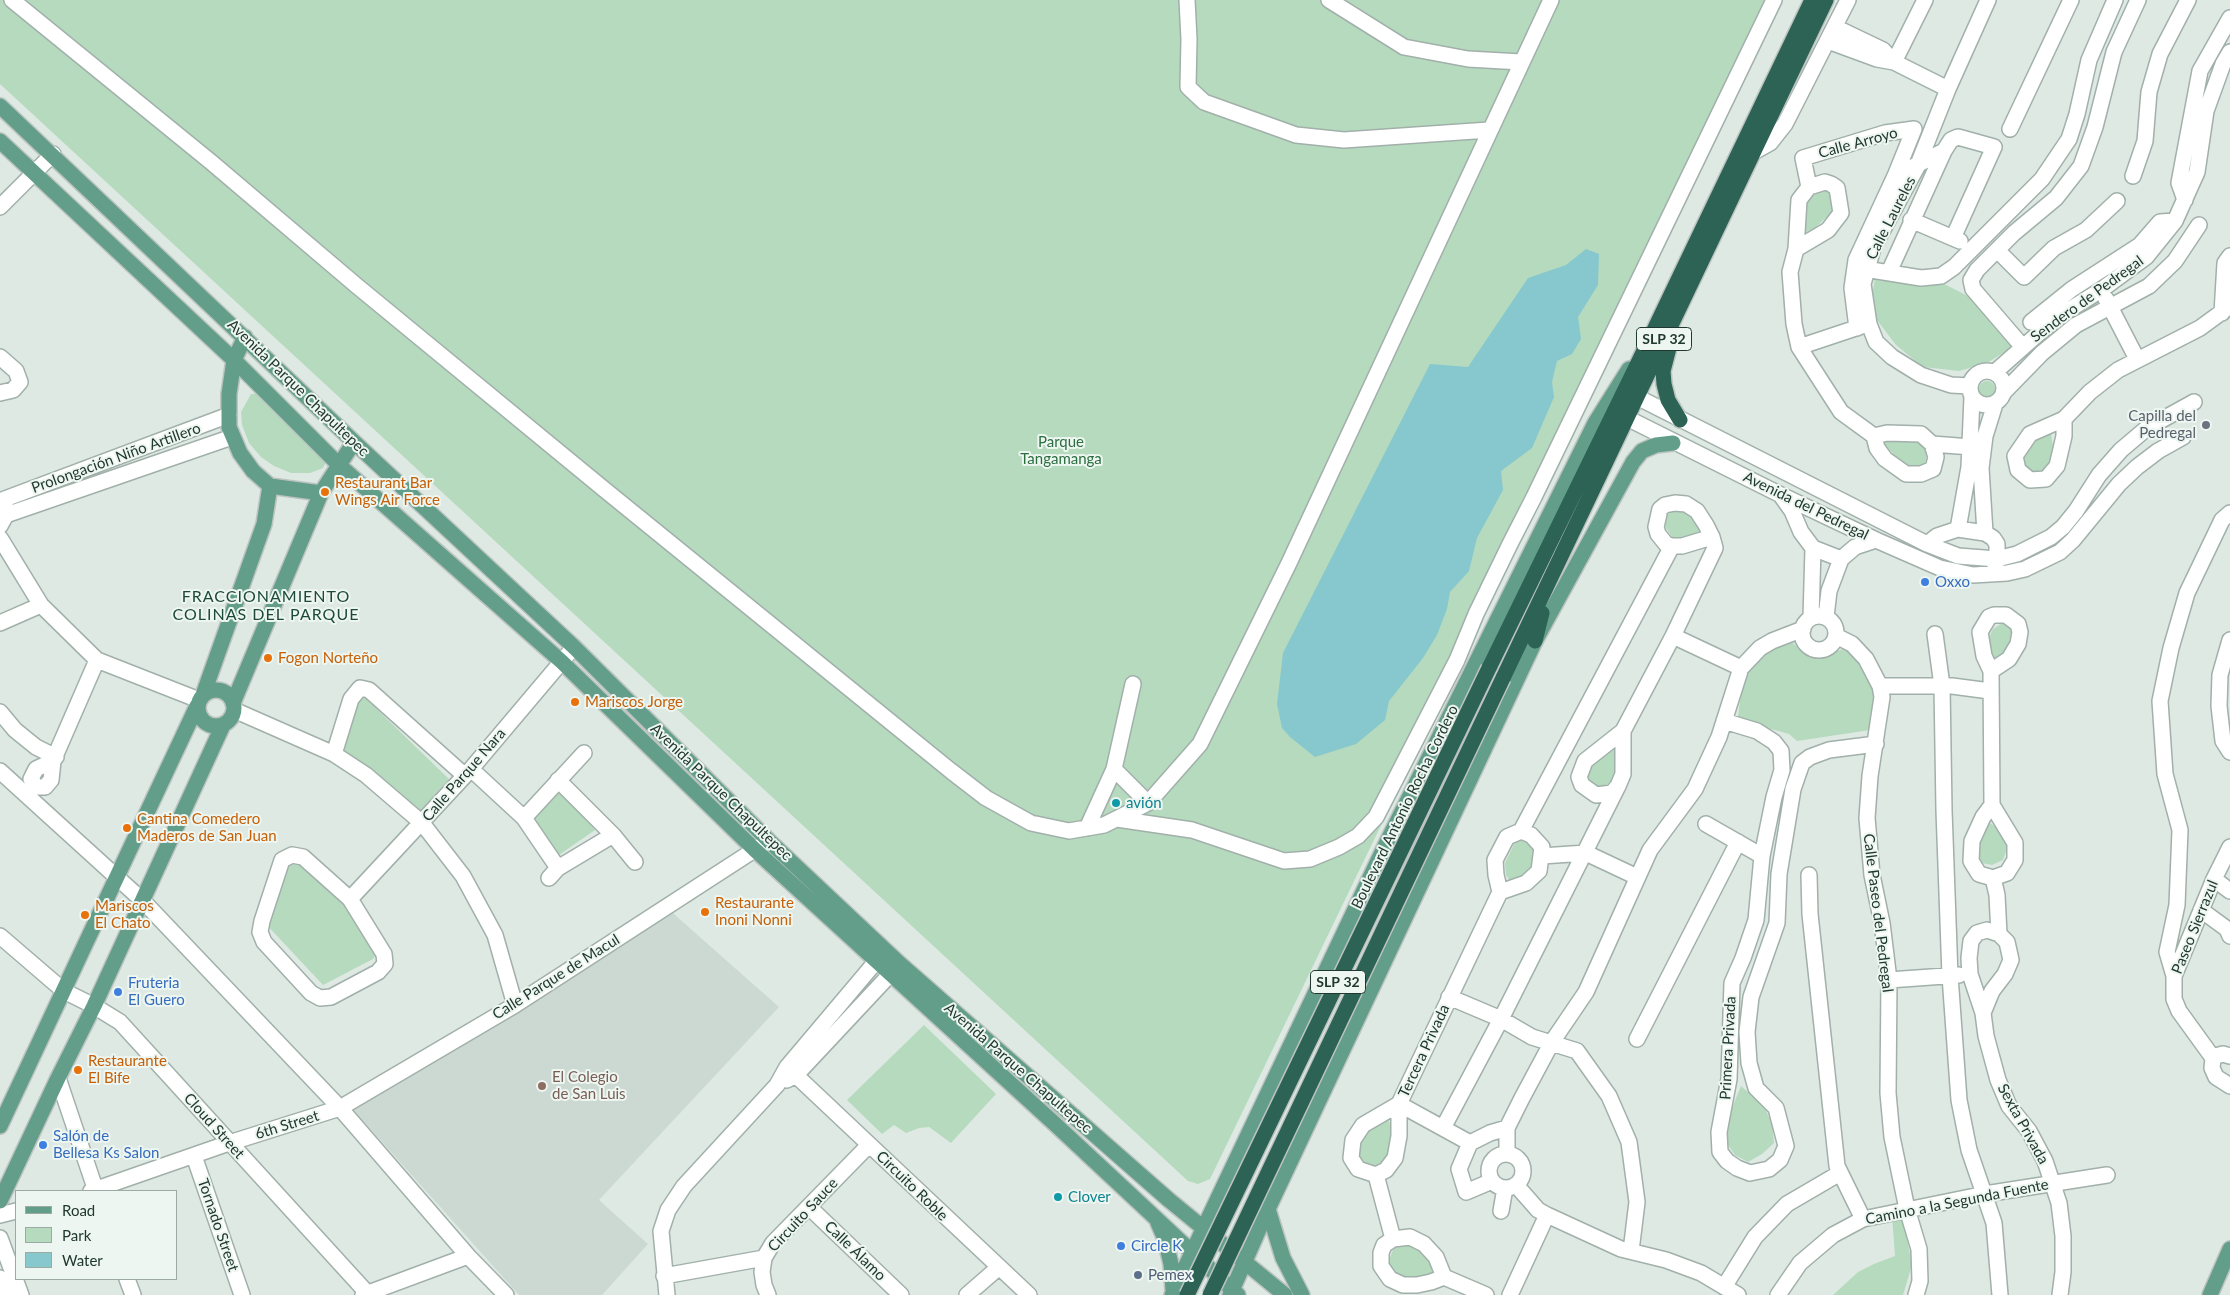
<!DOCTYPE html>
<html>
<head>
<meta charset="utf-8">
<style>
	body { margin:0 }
	#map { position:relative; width:2230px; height:1295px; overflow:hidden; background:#dee9e3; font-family:Lato,sans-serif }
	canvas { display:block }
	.legend { position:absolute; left:15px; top:1190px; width:162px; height:90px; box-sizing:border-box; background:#eef6f1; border:1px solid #9caaa4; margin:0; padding:6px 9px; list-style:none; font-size:15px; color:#203830 }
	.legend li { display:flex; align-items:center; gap:10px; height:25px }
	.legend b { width:25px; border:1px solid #9caaa4 }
</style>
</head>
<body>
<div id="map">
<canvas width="2230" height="1295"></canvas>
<ul class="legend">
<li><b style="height:6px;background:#639e8a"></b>Road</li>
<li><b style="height:14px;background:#b6dabd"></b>Park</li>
<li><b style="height:14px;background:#86c8ce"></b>Water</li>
</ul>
</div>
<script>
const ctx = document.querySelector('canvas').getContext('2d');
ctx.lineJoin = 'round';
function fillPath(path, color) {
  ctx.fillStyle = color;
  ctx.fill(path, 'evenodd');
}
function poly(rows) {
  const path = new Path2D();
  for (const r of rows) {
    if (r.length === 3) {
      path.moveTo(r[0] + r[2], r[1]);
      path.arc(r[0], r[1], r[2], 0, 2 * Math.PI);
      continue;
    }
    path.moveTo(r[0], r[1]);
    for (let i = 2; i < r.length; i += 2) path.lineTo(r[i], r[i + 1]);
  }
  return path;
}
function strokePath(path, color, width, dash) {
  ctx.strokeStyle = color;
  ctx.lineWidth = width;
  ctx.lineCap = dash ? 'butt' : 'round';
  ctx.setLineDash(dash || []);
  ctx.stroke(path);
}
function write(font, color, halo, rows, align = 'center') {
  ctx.font = font + ' Lato,sans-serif';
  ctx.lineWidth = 4;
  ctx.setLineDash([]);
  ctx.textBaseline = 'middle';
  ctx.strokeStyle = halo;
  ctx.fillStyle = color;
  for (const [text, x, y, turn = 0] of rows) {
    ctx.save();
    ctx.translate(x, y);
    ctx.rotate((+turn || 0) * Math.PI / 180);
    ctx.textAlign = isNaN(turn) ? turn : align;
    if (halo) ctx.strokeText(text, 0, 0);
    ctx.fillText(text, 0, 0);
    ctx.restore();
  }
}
const built = poly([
	[666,907,779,1007,599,1200,648,1244,602,1295,519,1295,349,1105]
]);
const green = poly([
	[0,0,1780,0,1210,1179,1198,1184,1188,1181,0,84],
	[1824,189,1833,196,1835,209,1816,227,1801,235,1806,203,1812,195],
	[1876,273,1940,282,1968,296,2014,346,1987,363,1959,371,1923,367,1896,345,1877,320,1872,295],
	[1987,389,8],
	[251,394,257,394,327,459,323,468,310,473,291,473,274,466,261,457,249,443,242,425,241,412],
	[2050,428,2055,458,2047,468,2036,472,2025,467,2021,453,2032,441],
	[1891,439,1915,439,1924,447,1927,453,1925,464,1915,471,1902,463,1882,442],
	[1677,509,1693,513,1706,533,1675,541,1666,528,1665,521,1666,515],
	[2004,622,2016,632,2005,653,1995,662,1989,655,1987,642,1993,629],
	[1790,641,1806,653,1817,657,1827,656,1842,649,1850,651,1869,676,1874,687,1876,701,1870,730,1797,741,1789,734,1764,727,1738,717,1741,692,1752,666,1769,650],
	[359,692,449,779,417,814,337,752],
	[1618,747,1619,775,1601,789,1589,784,1586,775,1592,763],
	[556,787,595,830,556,857,530,812],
	[1990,823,2004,833,2007,848,2003,860,1992,865,1977,862,1978,833],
	[1522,838,1538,846,1536,869,1524,876,1510,881,1506,875,1505,863,1515,842],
	[302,864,346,897,377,953,373,959,323,985,264,922,290,865],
	[924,1025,996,1094,951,1143,929,1127,919,1128,906,1133,894,1125,882,1134,847,1100],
	[1741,1086,1764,1106,1772,1124,1774,1143,1762,1154,1748,1162,1735,1155,1724,1139,1732,1108],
	[1389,1120,1392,1138,1389,1155,1380,1164,1371,1167,1362,1163,1359,1155,1359,1141,1377,1123],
	[1902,1213,1912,1265,1903,1295,1833,1295,1858,1272,1874,1264,1895,1256,1892,1215],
	[1411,1242,1422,1245,1441,1276,1403,1282,1387,1265,1393,1250,1399,1245]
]);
const water = poly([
	[1586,249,1599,254,1598,285,1578,317,1581,339,1572,354,1557,361,1552,382,1554,397,1532,448,1501,471,1503,490,1477,538,1469,571,1450,592,1447,609,1437,635,1423,658,1389,701,1385,720,1356,744,1315,757,1290,737,1282,728,1277,704,1283,653,1430,364,1468,367,1528,278,1566,265]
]);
const minor = poly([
	[12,0,211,162,357,286,605,490,951,771,986,798,1031,823,1069,831,1104,825,1148,803,1200,744,1289,563,1551,0],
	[1187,0,1189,39,1188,87,1204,102,1296,135,1344,140,1489,130],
	[1329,0,1404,47,1468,59,1521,62],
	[1835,27,1883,50,1894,62],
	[1828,41,1877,59,1894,62,1948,89],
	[1894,62,1925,0],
	[2010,129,2071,0],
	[1752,153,1770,143,1785,124,1848,0],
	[1895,176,1944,151,1951,140,1958,137,1994,147,1953,238],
	[2133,176,2145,141,2149,92,2160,54,2188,0],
	[1809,187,1803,158,1885,133,1914,129],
	[2185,200,2179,183,2200,71,2230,18],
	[0,207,53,154],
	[1911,220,1960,241],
	[1796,249,1828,230,1841,213,1837,188,1831,184,1825,182,1809,187,1799,200,1796,249,1790,272,1794,324,1799,347,1841,412,1874,436,1877,448,1885,459,1906,474,1921,474,1933,469,1936,457,1932,444,1921,434,1887,433,1874,436],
	[1997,250,2024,277,2054,248,2086,230,2117,201],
	[1856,260,1865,269,1921,278,1941,276,1954,267,2042,179,2069,139,2077,114,2089,60,2115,0],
	[1889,272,1944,151],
	[2106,299,2137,359],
	[2222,313,2225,263,2230,256],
	[2031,322,2072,289,2140,245,2160,222,2175,221],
	[1857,328,1852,288,1856,260,1895,176,1914,129],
	[2022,346,1973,289,1971,280,1977,270,2014,233,2056,198,2081,166,2095,127,2114,52,2138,0],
	[1799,347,1865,325],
	[0,357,16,371,20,382,13,390,0,393],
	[1987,388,17],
	[1995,372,2056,318,2101,290,2146,257,2175,221,2197,172,2206,111,2223,64,2230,52],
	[1970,386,1951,385,1921,375,1892,357,1876,342,1869,324,1863,284,1873,248,1917,167,1948,89,1988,0],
	[2004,392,2042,353,2076,325,2149,286,2175,261,2199,225],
	[1637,397,1927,544,1958,556,1997,559,2017,554,2051,537,2063,527,2076,511,2099,475,2121,450,2147,428,2194,402],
	[1627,418,1781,495,1876,540,1940,568,1973,575,2007,573,2025,569,2060,552,2073,540,2119,484,2137,467,2158,451,2183,437],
	[2064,419,2064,436,2057,466,2046,479,2030,480,2018,470,2015,456,2030,434,2064,419,2090,392,2118,370,2200,328,2230,306],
	[1932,444,1971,447],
	[1782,497,1792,511,1801,532,1813,548,1811,618],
	[2,500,229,415],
	[6,515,232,437],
	[0,526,6,515,5,504],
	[1958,529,1969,467,1972,397],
	[1985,533,1981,468,1985,436,1995,404],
	[0,538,41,605,97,660,199,700],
	[1927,544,1937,536,1958,529,1985,533,1993,538,1997,544,1997,559,1995,567],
	[1813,548,1841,559],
	[1819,633,17],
	[1826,617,1829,591,1841,559,1855,547,1876,540],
	[0,623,41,605],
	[1935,634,1942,686,1944,810,1950,976,1959,1100,1969,1150,1994,1223,2000,1295],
	[1673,636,1741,668],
	[1836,636,1852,644,1866,659,1880,686,1882,697,1870,776,1867,818,1872,875,1882,923,1889,980,1888,1093,1892,1137,1907,1209,1919,1249,1920,1281,1916,1295],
	[2230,640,2220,675,2219,706,2223,741,2230,752],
	[1991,671,2009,659,2018,644,2020,632,2018,624,2006,615,1994,615,1989,617,1980,632,1984,656,1991,671,1992,805,1983,817,1972,841,1971,861,1979,874,1993,878,2007,873,2015,860,2015,843,1992,805],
	[1880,686,1952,686,1990,691],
	[234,710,334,754,366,775,422,823,463,876,495,935,515,1005],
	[0,712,15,730,36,747,56,757],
	[1724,721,1757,731,1774,742,1781,751,1782,770,1774,797,1762,856,1756,920,1743,958,1732,983,1729,1079,1719,1132,1720,1152,1727,1161,1737,1168,1750,1173,1769,1169,1780,1160,1786,1146,1776,1108,1756,1088,1749,1063,1747,1032,1751,997,1777,923,1779,874,1793,789,1802,763,1810,757,1829,750,1876,744],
	[1623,731,1623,774,1618,786,1612,793,1596,795,1582,785,1579,777,1585,761,1623,731,1673,636,1715,548,1712,537,1706,525,1697,511,1686,504,1675,503,1665,505,1660,509,1656,527,1658,534,1666,544,1672,546,1682,546,1712,537],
	[334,754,351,699,360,688,369,690,464,775],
	[53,761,36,769,31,779,36,787,45,787,51,780,53,761,97,660],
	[471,769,524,818,558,868],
	[1114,769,1148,803],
	[0,771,143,901,340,1108,468,1256,506,1295],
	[558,780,613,835,635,862],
	[524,818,584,753],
	[1117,819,1192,830,1284,861,1310,859,1339,847,1358,836,1376,817,1457,660,1476,614,1510,544,1534,497,1774,0],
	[1706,824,1762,856],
	[1087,828,1114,769,1133,684],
	[1521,831,1672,546],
	[1521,831,1531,835,1542,847,1539,871,1526,883,1500,892,1496,875,1495,860,1507,837,1521,831],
	[292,855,303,857,350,899,384,954,385,964,378,972,331,997,320,998,311,993,264,942,260,932,262,921,282,860,292,855],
	[1542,856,1586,853,1637,877],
	[1809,875,1810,914,1837,1166,1863,1219],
	[549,878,558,868,613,835],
	[1993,878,1997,895,1999,934],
	[2214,879,2230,891],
	[350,899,471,769,574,647],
	[2201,910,2227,929,2230,936],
	[0,936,64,991,94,1006,120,1022,369,1295],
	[2174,976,2167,952,2177,905,2180,830,2165,774,2160,701,2171,648,2187,593,2222,520,2230,513],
	[1889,980,1959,975],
	[1449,997,1501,1019,1532,1037,1577,1051,1609,1096,1629,1142,1637,1202,1631,1251],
	[1983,1013,1992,991,2005,974,2011,960,2007,942,1999,934,1987,930,1977,933,1971,941,1969,958,1970,974,1983,1013,1986,1036,1998,1080,2009,1106,2029,1131,2045,1161,2059,1203,2063,1236,2063,1272,2060,1295],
	[1637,1039,1738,842],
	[2230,1056,2223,1054,2216,1056,2213,1058,2212,1068,2216,1077,2230,1086],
	[2213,1058,2179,1011,2174,999,2174,976,2214,879,2230,847],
	[787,1067,1029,1295],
	[58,1078,96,1191],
	[787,1080,796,1075,898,966],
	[1399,1104,1363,1125,1353,1140,1351,1158,1358,1169,1376,1175,1386,1170,1395,1158,1399,1136,1399,1104,1500,892],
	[1399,1104,1470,1143],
	[1443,1128,1501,1019,1618,786],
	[1506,1171,17],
	[1507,1154,1507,1128,1522,1098,1552,1042,1586,992,1650,850,1695,789,1719,737,1741,668,1760,648,1772,641,1803,629],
	[194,1156,242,1295],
	[1376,1175,1393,1239],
	[1492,1181,1466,1192,1459,1169,1470,1143,1490,1133,1507,1128],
	[1516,1185,1538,1210,1547,1215,1621,1249,1666,1260,1701,1273,1738,1295],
	[91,1191,229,1143,340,1108,515,1005,765,843],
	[809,1207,901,1295],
	[1501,1211,1505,1188],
	[0,1215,16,1211],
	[1410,1237,1424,1244,1436,1257,1444,1277,1431,1282,1417,1285,1403,1285,1390,1279,1381,1266,1381,1253,1384,1245,1393,1239,1410,1237],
	[0,1238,21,1295],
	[664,1276,764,1258],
	[1444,1277,1486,1295],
	[0,1278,6,1295],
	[127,1279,133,1295],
	[1724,1287,1755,1237,1787,1204,1840,1173],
	[363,1295,468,1256],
	[667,1295,661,1231,668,1210,684,1186,777,1085,787,1067,884,952],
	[768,1295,764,1285,762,1272,764,1258,773,1243,869,1145],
	[967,1295,998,1268],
	[1510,1295,1547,1215],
	[1778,1295,1800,1263,1833,1235,1863,1219,1985,1194,2107,1175]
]);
const major = poly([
	[0,106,354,442,574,647,769,841,900,964,1169,1200,1285,1295],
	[0,141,234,360,339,465,562,662,754,849,1056,1125,1238,1295],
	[245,337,234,360,229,394,229,427,240,453,253,471,270,486,321,493],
	[216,708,18],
	[203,695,264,524,270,486],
	[233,703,321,493,354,442],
	[0,1126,197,706],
	[0,1201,58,1078,94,1006,223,725],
	[1268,1209,1283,1258,1302,1295],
	[1158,1223,1165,1239,1171,1264,1173,1290],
	[1172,1295,1385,846,1595,423,1629,369],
	[1230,1295,1268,1209,1535,641,1633,462,1642,451,1656,445,1673,443],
	[2210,1295,2230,1249]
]);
const highway = poly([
	[1670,344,1663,371,1664,384,1668,400,1680,420],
	[1535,641,1542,613],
	[1489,668,1655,328,1812,0],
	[1503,678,1826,0]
]);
const highwayBridge = poly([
	[1187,1295,1489,668],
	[1210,1295,1503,678]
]);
const markers = [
	[2206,425,5,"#6b7280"],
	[325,492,5,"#e8710a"],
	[1925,582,5,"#3f7fe0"],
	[268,658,5,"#e8710a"],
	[575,702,5,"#e8710a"],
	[1116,803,5,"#0f9aa8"],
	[127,828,5,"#e8710a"],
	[705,912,5,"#e8710a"],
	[85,915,5,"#e8710a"],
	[118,992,5,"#3f7fe0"],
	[78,1070,5,"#e8710a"],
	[542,1086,5,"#8d6e63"],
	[43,1145,5,"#3f7fe0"],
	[1058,1197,5,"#0f9aa8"],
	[1121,1246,5,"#3f7fe0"],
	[1138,1275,5,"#5c6f8a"]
];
const shields = [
	[1664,339,55],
	[1338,982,55]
];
const shieldNames = [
	["SLP 32",1664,339],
	["SLP 32",1338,982]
];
const streetNames = [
	["Calle Arroyo",1858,143,-15],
	["Calle Laureles",1891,218,-63],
	["Sendero de Pedregal",2087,299,-36],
	["Avenida Parque Chapultepec",298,388,44],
	["Prolongación Niño Artillero",116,458,-20],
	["Avenida del Pedregal",1806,506,26],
	["Calle Parque Nara",464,775,-49],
	["Avenida Parque Chapultepec",721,792,44],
	["Boulevard Antonio Rocha Cordero",1405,807,-64],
	["Calle Paseo del Pedregal",1878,913,83],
	["Paseo Sierrazul",2195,927,-68],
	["Calle Parque de Macul",556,977,-32],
	["Primera Privada",1728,1048,-87],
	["Tercera Privada",1424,1051,-65],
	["Avenida Parque Chapultepec",1018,1068,41],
	["Sexta Privada",2023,1124,61],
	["6th Street",287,1125,-17],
	["Cloud Street",214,1126,48],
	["Circuito Roble",912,1186,44],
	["Camino a la Segunda Fuente",1957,1202,-11],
	["Circuito Sauce",803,1215,-47],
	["Tornado Street",218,1225,71],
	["Calle Álamo",855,1251,44]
];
const worshipNames = [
	["Capilla del",2196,416],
	["Pedregal",2196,433]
];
const parkNames = [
	["Parque",1061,442],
	["Tangamanga",1061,459]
];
const foodNames = [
	["Restaurant Bar",335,483],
	["Wings Air Force",335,500],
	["Fogon Norteño",278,658],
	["Mariscos Jorge",585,702],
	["Cantina Comedero",137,819],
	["Maderos de San Juan",137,836],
	["Restaurante",715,903],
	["Inoni Nonni",715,920],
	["Mariscos",95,906],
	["El Chato",95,923],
	["Restaurante",88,1061],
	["El Bife",88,1078]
];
const shopNames = [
	["Oxxo",1935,582],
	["Fruteria",128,983],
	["El Guero",128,1000],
	["Salón de",53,1136],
	["Bellesa Ks Salon",53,1153],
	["Circle K",1131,1246]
];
const cultureNames = [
	["avión",1126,803],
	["Clover",1068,1197]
];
const educationNames = [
	["El Colegio",552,1077],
	["de San Luis",552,1094]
];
const serviceNames = [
	["Pemex",1148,1275]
];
const neighbourhoodNames = [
	["FRACCIONAMIENTO",266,597],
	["COLINAS DEL PARQUE",266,615]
];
fillPath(built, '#ccd9d2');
fillPath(green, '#b6dabd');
fillPath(water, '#86c8ce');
strokePath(minor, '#a1b0aa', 18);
strokePath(major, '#bcc3c1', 18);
strokePath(highway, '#bcc3c1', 18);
strokePath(minor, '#fff', 15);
strokePath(major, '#639e8a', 15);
strokePath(highway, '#2c6354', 15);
strokePath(highwayBridge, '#bcc3c1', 18, []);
strokePath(highwayBridge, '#2c6354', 15);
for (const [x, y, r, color] of markers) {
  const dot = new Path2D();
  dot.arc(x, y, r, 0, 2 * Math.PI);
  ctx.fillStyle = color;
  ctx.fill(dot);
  strokePath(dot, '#eef6f1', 2);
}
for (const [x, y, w] of shields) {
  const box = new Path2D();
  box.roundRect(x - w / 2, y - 11.5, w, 23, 4);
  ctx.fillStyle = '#eef6f1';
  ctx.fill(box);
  strokePath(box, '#203830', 1);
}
write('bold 14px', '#203830', null, shieldNames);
write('15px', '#203830', '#eef6f1', streetNames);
write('15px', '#5b616d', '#eef6f1', worshipNames, 'right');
write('15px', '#2b6e40', '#eef6f1', parkNames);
write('15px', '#c56008', '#eef6f1', foodNames, 'left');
write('15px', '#366cbe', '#eef6f1', shopNames, 'left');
write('15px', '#0d838f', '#eef6f1', cultureNames, 'left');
write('15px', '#785e54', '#eef6f1', educationNames, 'left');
write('15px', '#4e5e75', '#eef6f1', serviceNames, 'left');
ctx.letterSpacing = '1px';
write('16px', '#1c493b', '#eef6f1', neighbourhoodNames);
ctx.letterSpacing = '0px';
</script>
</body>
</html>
